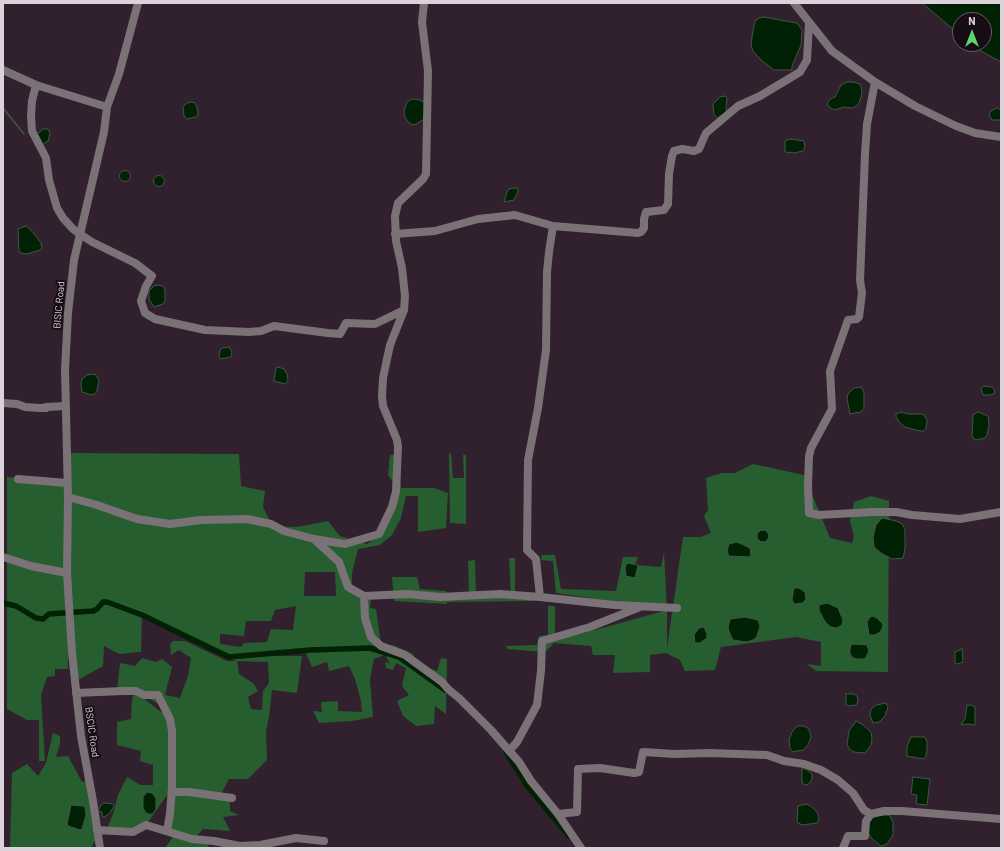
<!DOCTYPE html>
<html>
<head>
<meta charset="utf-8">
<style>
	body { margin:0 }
	#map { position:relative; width:1004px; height:851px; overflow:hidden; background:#31212e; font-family:Barlow,sans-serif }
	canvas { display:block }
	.frame { position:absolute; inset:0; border:4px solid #ddd2da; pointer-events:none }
	.north { position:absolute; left:952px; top:12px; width:40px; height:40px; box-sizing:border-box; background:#150d13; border:1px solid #655c63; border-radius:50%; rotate:0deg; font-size:11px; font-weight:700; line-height:16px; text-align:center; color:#ddd2da }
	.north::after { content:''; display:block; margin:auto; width:14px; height:18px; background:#5bd56e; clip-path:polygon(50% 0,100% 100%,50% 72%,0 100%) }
</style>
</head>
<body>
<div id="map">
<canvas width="1004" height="851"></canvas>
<div class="frame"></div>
<div class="north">N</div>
</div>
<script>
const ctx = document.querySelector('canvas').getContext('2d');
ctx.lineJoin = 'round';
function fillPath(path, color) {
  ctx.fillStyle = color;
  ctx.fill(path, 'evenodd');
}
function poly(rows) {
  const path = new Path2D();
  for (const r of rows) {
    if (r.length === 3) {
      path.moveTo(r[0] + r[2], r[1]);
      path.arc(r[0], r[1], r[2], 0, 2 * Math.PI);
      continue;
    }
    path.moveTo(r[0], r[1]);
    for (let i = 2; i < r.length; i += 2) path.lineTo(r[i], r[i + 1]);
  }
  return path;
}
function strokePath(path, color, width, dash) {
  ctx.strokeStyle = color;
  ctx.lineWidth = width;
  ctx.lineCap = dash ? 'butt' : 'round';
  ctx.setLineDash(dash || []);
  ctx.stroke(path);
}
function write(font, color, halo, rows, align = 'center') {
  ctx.font = font + ' Barlow,sans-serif';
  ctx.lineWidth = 4;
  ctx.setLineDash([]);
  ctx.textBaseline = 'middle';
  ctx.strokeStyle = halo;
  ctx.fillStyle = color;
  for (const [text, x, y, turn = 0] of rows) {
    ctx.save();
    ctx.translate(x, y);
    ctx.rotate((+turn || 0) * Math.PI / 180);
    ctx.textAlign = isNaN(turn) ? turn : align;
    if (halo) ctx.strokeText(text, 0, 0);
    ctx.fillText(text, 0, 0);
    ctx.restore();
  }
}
const green = poly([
	[67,453,239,454,241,486,265,491,263,507,271,523,170,522,137,518,70,494],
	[451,453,453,478,464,478,463,455,466,455,466,524,450,523,449,454],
	[390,455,399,455,401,488,434,488,448,493,446,528,418,532,418,496,406,496,401,518,392,535,380,545,358,549,352,573,352,591,364,603,371,599,370,608,376,609,381,645,393,645,413,654,415,661,431,669,437,671,441,658,447,659,446,714,435,706,434,724,416,726,403,716,397,701,409,695,402,686,406,668,396,663,393,670,386,668,385,662,390,663,385,655,374,659,372,668,370,680,373,717,352,721,319,723,313,711,322,712,321,702,338,701,338,711,362,712,361,701,355,679,349,666,329,671,327,662,312,667,305,651,237,656,302,656,297,693,272,690,269,717,266,731,267,760,248,779,229,779,220,796,230,800,230,811,239,815,223,817,230,831,203,829,197,836,209,840,208,848,165,848,175,834,167,831,172,788,146,825,133,832,107,829,113,814,118,795,127,777,140,785,153,785,153,765,140,761,141,751,117,745,117,722,131,719,132,699,135,692,117,690,120,663,135,666,142,658,156,662,162,659,172,667,165,695,180,698,188,676,191,658,179,650,171,655,170,644,173,641,185,641,227,661,236,661,142,615,141,652,119,654,104,646,103,666,78,680,67,577,68,669,55,669,55,676,47,677,41,695,45,761,39,761,39,720,27,720,7,709,7,477,66,481,68,497,170,524,247,519,274,526,297,527,328,521,340,536,367,544,381,534,394,483,388,475],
	[305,572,335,572,336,596,304,596],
	[296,606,293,630,271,629,267,642,244,643,241,647,220,644,220,634,244,636,246,621,271,621,275,610],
	[237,661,268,662,269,683,263,691,262,710,251,709,248,697,258,691,254,684,239,674],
	[139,693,164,707,169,718,138,694],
	[753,464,804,475,830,538,852,543,854,536,850,521,854,502,871,496,889,501,888,672,816,671,807,664,821,666,821,642,796,637,721,647,715,670,685,671,680,660,666,653,650,655,650,672,613,673,615,655,593,655,591,646,554,643,545,652,507,649,506,646,537,645,539,636,548,635,548,606,555,606,555,636,577,635,667,610,667,648,683,537,701,537,711,533,704,516,708,510,706,478,722,473,735,473],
	[664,552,667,609,556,593,553,561,541,560,542,555,555,555,561,589,616,591,623,557,638,557,635,565,661,567],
	[509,558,515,558,515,591,532,598,535,601,447,602,447,604,394,601,392,577,417,577,420,589,446,591,446,594,469,593,468,561,475,560,476,591,511,595],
	[53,733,60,736,60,744,56,757,68,756,82,782,87,781,97,842,94,842,91,848,10,848,12,773,27,764,38,776,46,763]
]);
const water = poly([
	[922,3,1001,3,1001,62,979,50,972,44,984,44,984,20,960,20,960,35,922,3],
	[764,17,796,23,798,24,802,30,801,45,792,66,792,70,774,70,761,60,753,51,751,45,752,37,755,21,759,18,764,17],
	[847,82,853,82,860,84,862,91,861,98,858,105,852,108,844,107,834,110,828,106,827,104,830,99,835,97,841,85,847,82],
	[725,96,727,98,726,108,727,112,718,118,714,115,713,104,720,97,725,96],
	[412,99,420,100,425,103,424,117,423,120,414,125,409,123,405,117,404,111,407,102,412,99],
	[191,102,195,103,197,107,198,114,196,117,187,119,184,116,183,107,187,103,191,102],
	[997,108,1001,110,1001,120,992,120,989,114,991,111,997,108],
	[43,129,48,129,50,133,49,138,48,141,42,145,36,134,39,133,43,129],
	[790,139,804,141,805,147,803,151,794,153,785,152,785,141,790,139],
	[125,176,5.5],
	[159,181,5.5],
	[514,188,517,188,518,191,514,200,504,202,507,192,509,189,514,188],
	[26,226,31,230,41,243,42,248,40,250,27,254,21,253,19,251,18,229,26,226],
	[158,285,163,286,165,290,165,301,163,304,154,307,149,299,149,291,154,286,158,285],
	[229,347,232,352,231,357,221,359,219,356,220,350,222,348,229,347],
	[278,367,284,369,287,374,288,381,285,384,274,381,276,368,278,367],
	[95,374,99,380,97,391,95,394,92,395,82,392,81,384,82,379,87,375,95,374],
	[984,386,992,387,994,389,995,393,990,395,983,395,981,388,984,386],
	[861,387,864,393,864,409,860,412,850,414,847,398,848,394,854,388,861,387],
	[901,412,909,414,923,414,927,420,926,429,924,431,920,431,905,427,899,422,896,417,896,414,901,412],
	[978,412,988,416,989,425,987,435,985,438,976,440,974,439,972,435,973,419,973,415,978,412],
	[882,518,896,521,902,524,905,529,905,549,903,558,892,559,881,553,874,547,873,537,876,525,882,518],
	[763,536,6],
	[737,542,748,547,750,548,751,555,749,557,729,556,727,551,729,544,737,542],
	[627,563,638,565,635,578,626,576,625,568,627,563],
	[794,588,799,588,805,592,806,599,803,603,794,604,792,599,794,588],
	[827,603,838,608,843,620,842,625,837,628,831,627,827,624,824,620,819,610,819,605,827,603],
	[873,616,877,618,881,622,883,625,882,629,880,632,875,635,869,635,867,622,870,617,873,616],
	[745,617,758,620,760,626,759,630,756,638,753,640,746,642,733,640,730,634,728,628,730,619,745,617],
	[704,627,707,634,707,638,700,643,695,643,694,635,699,628,704,627],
	[854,644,867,645,869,651,865,659,857,659,853,658,850,654,850,649,851,645,854,644],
	[962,649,963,662,957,664,955,663,955,652,962,649],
	[846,694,854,694,857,696,858,702,856,705,850,706,846,705,846,694],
	[886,703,888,707,885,716,879,722,873,723,870,715,871,709,876,705,886,703],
	[967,705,971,705,975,707,975,725,968,724,961,725,965,719,967,705],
	[856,721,862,724,871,732,872,739,871,745,865,753,854,752,849,749,847,744,849,731,856,721],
	[798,726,804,726,809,729,811,737,808,745,803,750,793,752,790,748,789,740,792,732,795,728,798,726],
	[911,737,925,737,927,742,927,749,926,756,924,759,907,756,907,747,911,737],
	[802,769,806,769,812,774,812,779,809,784,805,785,802,783,802,769],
	[913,777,930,779,927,805,916,804,917,795,911,794,913,777],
	[147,792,152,793,156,798,156,809,153,814,148,814,145,812,143,807,143,797,147,792],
	[104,803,113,804,114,806,109,814,104,817,102,816,102,812,98,811,101,805,104,803],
	[807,804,813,808,817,812,819,819,817,823,802,825,797,822,798,806,807,804],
	[71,805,83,806,85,807,86,815,82,829,80,830,68,826,67,824,71,805],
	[887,815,890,816,893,822,893,835,887,844,881,846,872,839,867,831,871,816,887,815]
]);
const stream = poly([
	[3,108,24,134]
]);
const canal = poly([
	[3,603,16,606,36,618,43,619,49,614,93,611,97,609,103,602,107,602,142,615,229,657,311,650,370,648,399,657,445,690],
	[506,752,528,787,569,836]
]);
const minor = poly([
	[794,3,832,51,875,82,915,106,956,126,975,133,1001,137],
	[3,70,36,85,107,107],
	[875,82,867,124,865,154,860,280,862,293,859,317,857,319,848,320,830,371,832,409,811,448,809,456,808,486,809,513,819,515,872,512,896,512,912,515,960,519,1001,512],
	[36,85,32,101,31,116,32,131,46,158,49,180,57,208,63,218,73,229,80,234,92,242,135,263,152,276,146,286,141,301,145,313,155,319,205,330,249,332,261,331,274,326,328,333,340,334,346,323,375,324,404,310],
	[395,234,435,231,478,219,515,215,553,226,638,233,641,232,644,228,644,219,646,212,664,210,668,204,669,174,672,156,674,151,682,149,694,151,699,149,706,133,738,106,760,96,800,72,807,60,809,23],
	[3,403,17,404,25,407,41,408,46,408,46,407,66,406],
	[18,479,67,483],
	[68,497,97,505,137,519,170,524,201,520,247,519,271,524,284,531,314,539,345,544,379,534,392,507,396,492,398,447,397,440,383,406,382,396,383,378,390,345,404,310,405,296,402,268,396,241,395,216,398,203,423,179,426,174,428,71,422,22,424,3],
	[314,539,339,562,348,587,364,596,408,594,440,597,500,594,540,597,615,605,677,608],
	[3,557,31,566,67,573],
	[364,596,365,618,371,637,381,646,405,655,442,682,448,689,459,698,491,730,519,762,531,781,558,814,581,848],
	[540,597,536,559,527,550,528,460,538,408,546,350,547,272,549,252,553,226],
	[76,693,123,691,136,691,144,695,158,695,170,719,172,731,172,787,170,814,167,831],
	[509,751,517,742,537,705,541,671,542,641,590,627,640,607],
	[172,792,189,792,232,798],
	[558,814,577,812,578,769,600,768,634,773,639,772,643,752,675,754,709,753,767,755,784,761,804,764,821,770,838,780,853,793,864,810,871,814,884,811,902,811,1001,819],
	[97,830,133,832,146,825,192,839,214,841,240,846,243,848],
	[240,846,260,845,296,838,324,841],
	[100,848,93,801,81,736,72,653,67,573,68,497,65,370,68,313,74,260,104,132,107,107,119,74,138,3],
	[843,848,848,836,865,836,866,821,871,814]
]);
const streetNames = [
	["BISIC Road",59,305,-85],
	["BSCIC Road",92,732,82]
];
fillPath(green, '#275e2f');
fillPath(water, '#002104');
strokePath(water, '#425644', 1);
strokePath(stream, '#425644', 1.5);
strokePath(canal, '#002104', 5.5);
strokePath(minor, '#7b7278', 8);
write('10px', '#ddd2da', '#150d13', streetNames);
</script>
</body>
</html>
